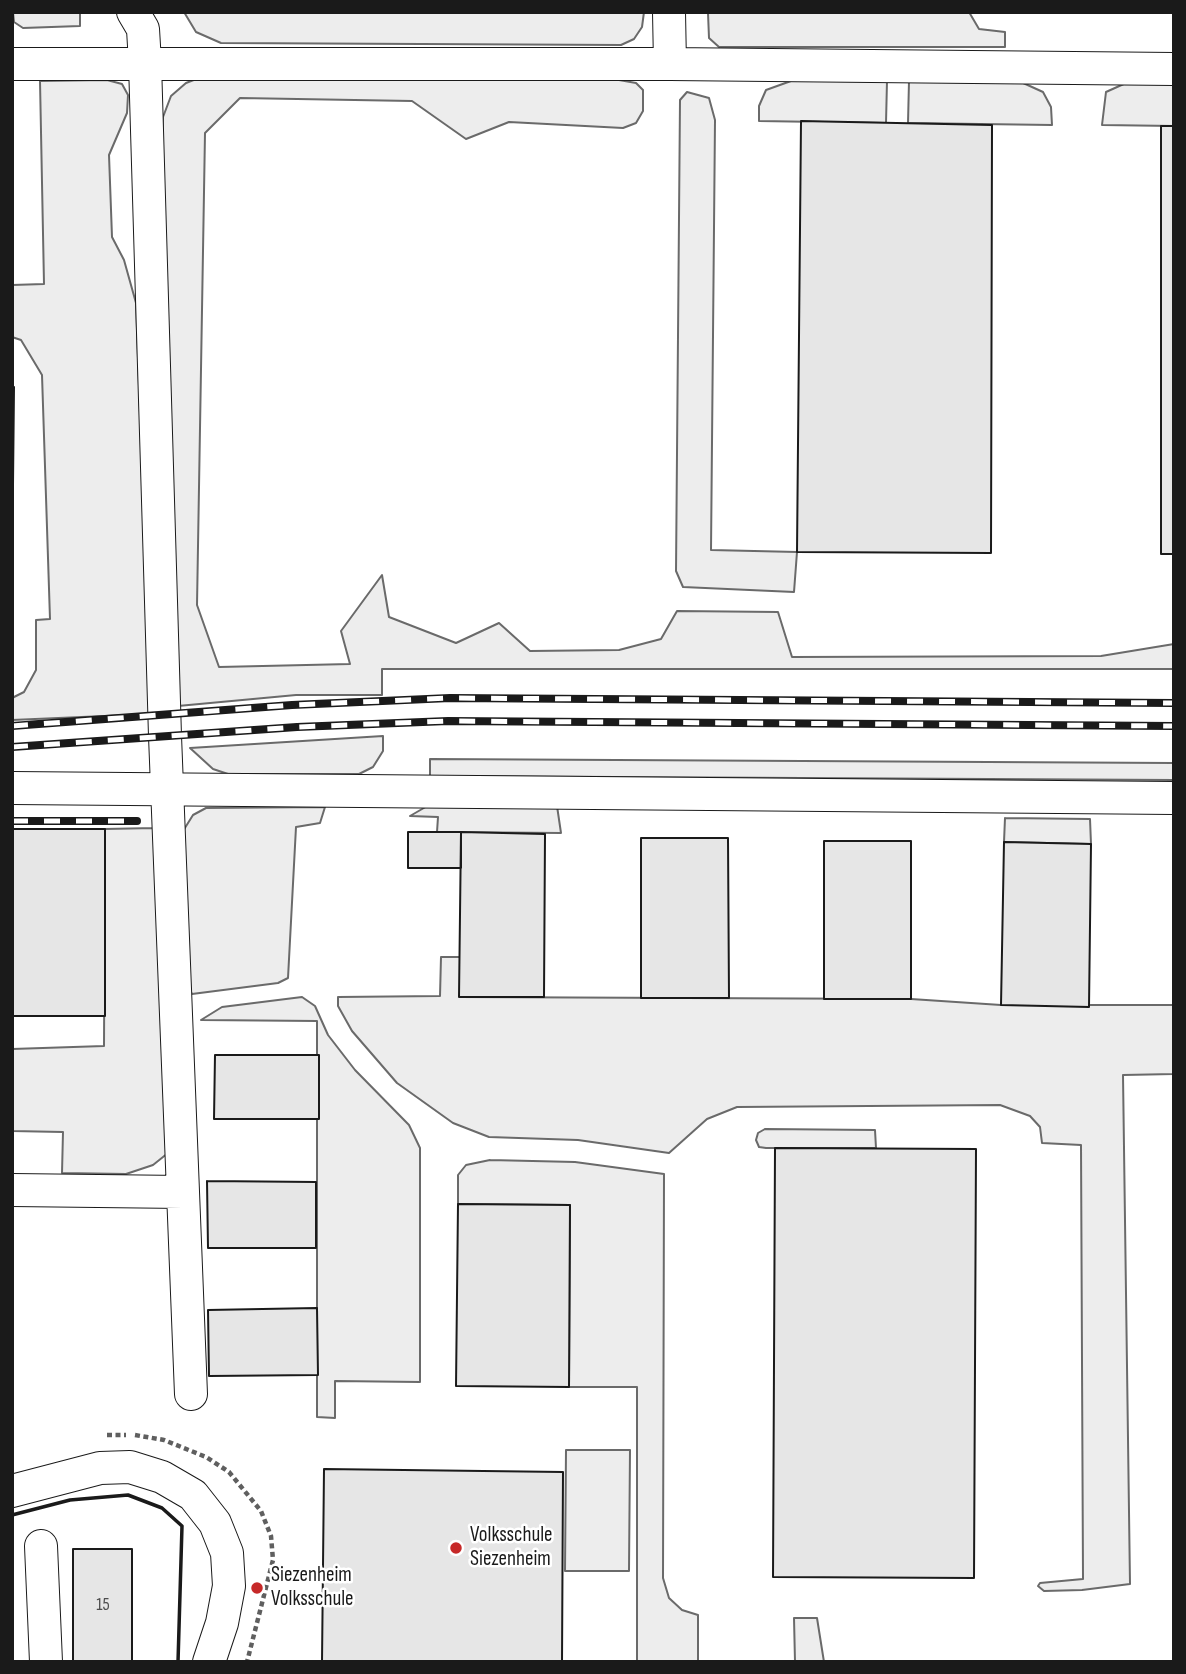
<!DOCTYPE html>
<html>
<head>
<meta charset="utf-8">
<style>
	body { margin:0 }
	#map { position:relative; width:1186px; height:1674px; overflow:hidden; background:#fff; font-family:"Sofia Sans Condensed",sans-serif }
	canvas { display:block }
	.frame { position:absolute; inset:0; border:14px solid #1a1a1a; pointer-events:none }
</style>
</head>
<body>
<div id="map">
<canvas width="1186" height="1674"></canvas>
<div class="frame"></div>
</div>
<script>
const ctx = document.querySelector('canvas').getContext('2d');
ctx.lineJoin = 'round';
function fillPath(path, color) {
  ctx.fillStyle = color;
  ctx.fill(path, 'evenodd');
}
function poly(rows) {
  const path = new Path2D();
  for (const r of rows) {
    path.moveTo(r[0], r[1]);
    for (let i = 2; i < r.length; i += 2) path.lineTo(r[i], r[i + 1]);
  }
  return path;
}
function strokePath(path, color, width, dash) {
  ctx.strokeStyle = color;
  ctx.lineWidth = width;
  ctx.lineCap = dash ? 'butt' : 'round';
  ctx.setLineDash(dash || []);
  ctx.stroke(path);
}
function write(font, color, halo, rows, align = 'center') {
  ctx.font = font + ' "Sofia Sans Condensed",sans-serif';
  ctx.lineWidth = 5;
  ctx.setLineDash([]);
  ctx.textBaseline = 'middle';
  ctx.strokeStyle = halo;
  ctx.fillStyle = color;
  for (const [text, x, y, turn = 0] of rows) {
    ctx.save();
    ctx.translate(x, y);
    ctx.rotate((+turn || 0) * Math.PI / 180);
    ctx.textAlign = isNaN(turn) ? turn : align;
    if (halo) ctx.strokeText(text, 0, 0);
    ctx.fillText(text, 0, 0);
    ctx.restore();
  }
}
const built = poly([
	[13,12,80,12,80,26,23,28,14,22,13,12],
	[184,12,644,12,642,27,634,39,621,45,221,43,196,32,184,12],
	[969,12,979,29,1005,32,1005,47,719,47,709,38,708,13,969,12],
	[204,76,619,80,636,83,643,90,643,111,636,123,623,128,509,122,466,139,412,101,240,98,205,133,197,605,219,667,350,664,341,631,382,575,389,617,456,643,499,623,530,651,619,650,661,639,677,611,778,612,792,657,1101,656,1174,644,1174,669,382,669,382,695,296,695,178,706,160,174,163,117,171,96,186,83,204,76],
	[107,80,122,84,128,95,127,113,109,155,112,237,124,260,136,303,151,714,12,720,12,698,24,692,36,670,36,620,50,619,42,375,21,340,12,337,12,285,44,284,40,81,107,80],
	[791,81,887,81,886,123,759,121,759,106,766,90,791,81],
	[909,81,1021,82,1043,92,1051,107,1052,125,908,123,909,81],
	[1126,83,1174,84,1174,126,1102,125,1106,92,1126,83],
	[687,92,709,98,715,120,711,550,797,552,794,592,683,587,676,571,680,100,687,92],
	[383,736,383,751,373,767,359,774,228,774,213,769,190,748,383,736],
	[430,759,1174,763,1174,780,430,776,430,759],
	[429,805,557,806,561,833,437,832,438,817,410,816,429,805],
	[325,807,320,823,296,827,288,978,278,983,192,994,186,983,183,831,193,815,206,808,325,807],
	[1005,818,1090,819,1091,844,1004,842,1005,818],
	[155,828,168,1153,153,1165,126,1174,62,1173,63,1132,12,1131,12,1049,104,1046,105,829,155,828],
	[441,957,460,957,460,997,911,999,1001,1005,1174,1005,1174,1074,1123,1075,1130,1584,1082,1590,1044,1591,1038,1586,1040,1583,1083,1579,1081,1145,1042,1143,1040,1127,1030,1116,1000,1105,737,1107,707,1119,669,1153,578,1140,489,1137,453,1123,397,1083,352,1031,338,1006,338,997,440,996,441,957],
	[302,997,315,1006,328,1035,355,1070,409,1125,420,1148,420,1382,335,1381,335,1418,317,1417,317,1021,201,1020,222,1007,302,997],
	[765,1129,875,1130,876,1148,766,1148,759,1147,756,1140,758,1133,765,1129],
	[490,1160,575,1162,664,1174,663,1578,669,1598,682,1610,698,1615,698,1662,637,1662,637,1387,569,1387,570,1205,458,1204,458,1175,466,1165,490,1160],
	[566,1450,630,1450,629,1571,565,1571,566,1450],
	[794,1618,817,1618,824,1662,795,1662,794,1618]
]);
const building = poly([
	[801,121,992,125,991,553,797,552,801,121],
	[1161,126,1174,126,1174,554,1161,554,1161,126],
	[12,387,14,387,12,582,12,387],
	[12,829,105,829,105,1016,12,1016,12,829],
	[408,832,461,832,461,868,408,868,408,832],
	[461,832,545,834,544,997,459,997,461,832],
	[641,838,728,838,729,998,641,998,641,838],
	[824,841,911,841,911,999,824,999,824,841],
	[1004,842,1091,844,1089,1007,1001,1005,1004,842],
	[215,1055,319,1055,319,1119,214,1119,215,1055],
	[775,1148,976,1149,974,1578,773,1577,775,1148],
	[207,1181,316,1182,316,1248,208,1248,207,1181],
	[458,1204,570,1205,569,1387,456,1386,458,1204],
	[317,1308,318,1375,209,1376,208,1310,317,1308],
	[324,1469,563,1472,562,1662,322,1662,324,1469],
	[73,1549,132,1549,132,1662,73,1662,73,1549]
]);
const path = poly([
	[107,1435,126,1435],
	[135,1435,164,1440,206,1457,229,1472,261,1511,271,1536,273,1560,247,1662]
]);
const minor = poly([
	[133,12,143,29,145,63,165,736,191,1394],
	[669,12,670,64],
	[12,64,670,64,1174,69],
	[12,788,1174,798],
	[12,1190,183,1192],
	[12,1491,100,1468,130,1467,162,1477,193,1495,215,1523,227,1553,229,1586,222,1623,209,1662],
	[41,1546,46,1662]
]);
const rail = poly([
	[12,726,292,705,450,698,1174,703],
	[12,747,297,727,448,721,1174,726],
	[12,821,137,821]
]);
const wall = poly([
	[12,1515,70,1500,128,1495,162,1508,182,1526,178,1662]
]);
const markers = [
	[456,1548,7,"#c62828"],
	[257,1588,7,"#c62828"]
];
const numberNames = [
	["15",103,1605]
];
const poiNames = [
	["Volksschule",470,1536],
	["Siezenheim",470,1560],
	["Siezenheim",271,1576],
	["Volksschule",271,1600]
];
fillPath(built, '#ededed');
strokePath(built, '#6a6a6a', 2);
fillPath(building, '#e6e6e6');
strokePath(building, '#1a1a1a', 2);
strokePath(minor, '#1a1a1a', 34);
strokePath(path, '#5f5f5f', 4.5, [5, 3.5]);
strokePath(minor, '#fff', 32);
strokePath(rail, '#1a1a1a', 8);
strokePath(rail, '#fff', 5, [16]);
strokePath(wall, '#1a1a1a', 3.5);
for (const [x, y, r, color] of markers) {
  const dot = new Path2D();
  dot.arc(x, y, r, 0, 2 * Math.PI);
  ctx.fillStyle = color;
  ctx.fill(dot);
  strokePath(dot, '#fff', 2.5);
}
write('18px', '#4d4d4d', null, numberNames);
write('21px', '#1a1a1a', '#fff', poiNames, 'left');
</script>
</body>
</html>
